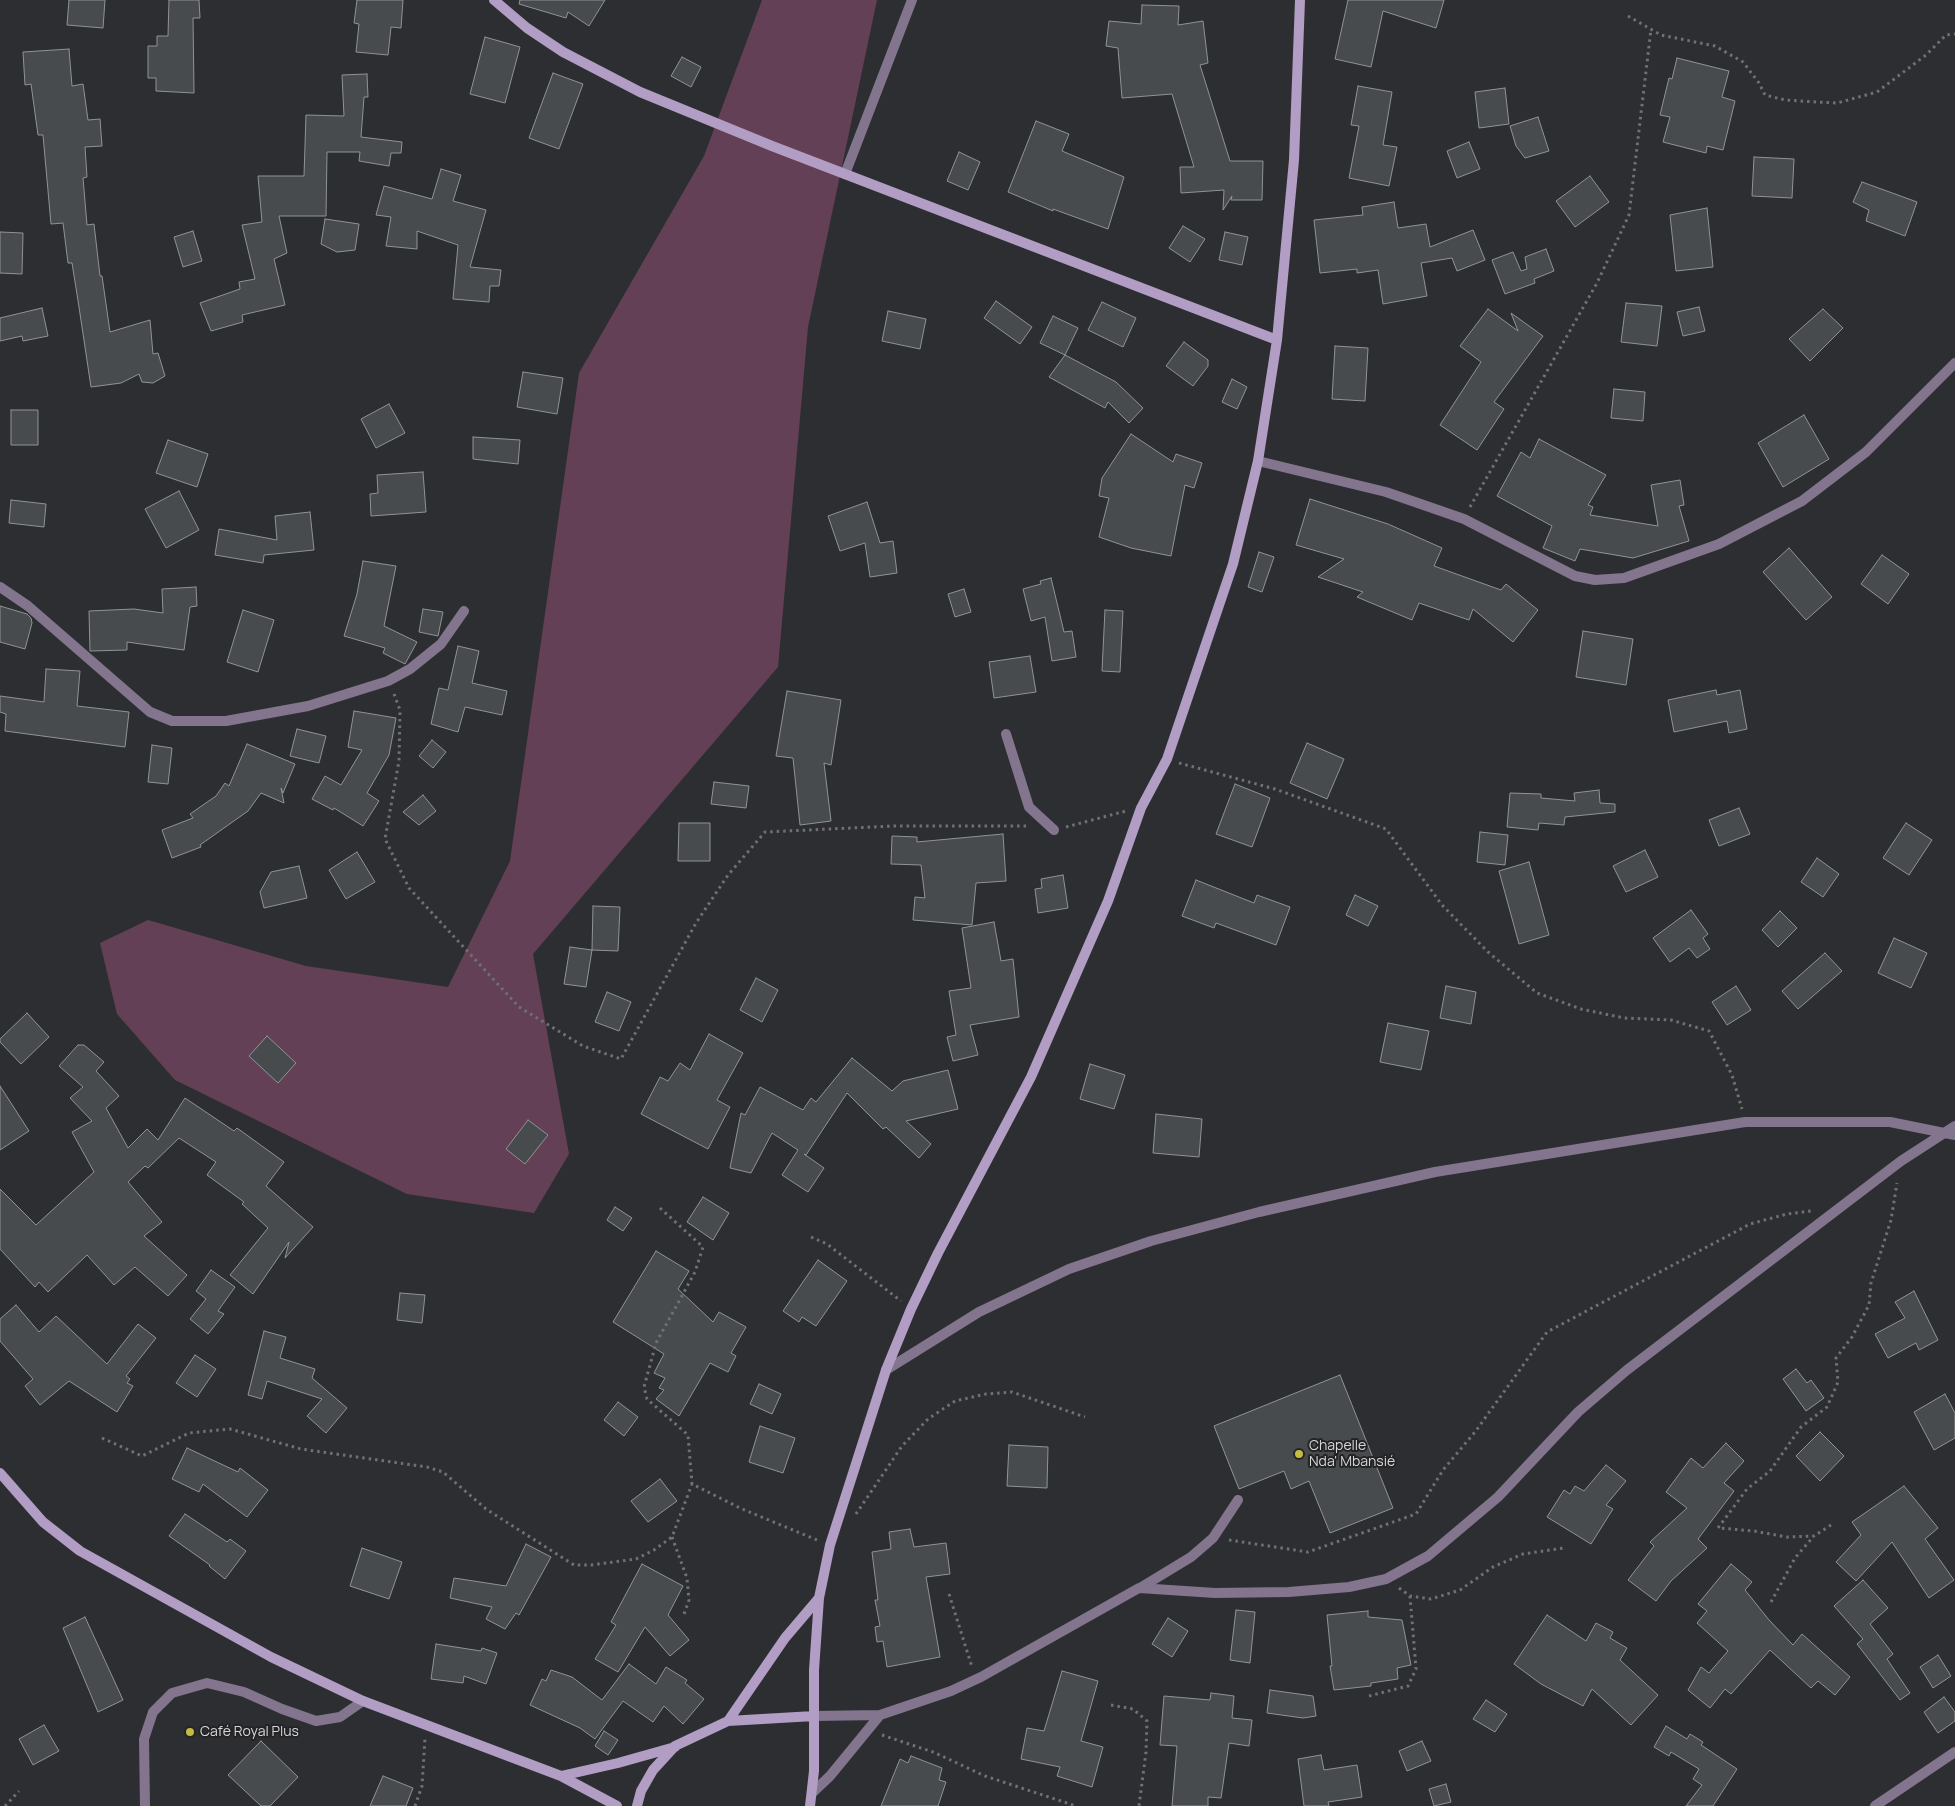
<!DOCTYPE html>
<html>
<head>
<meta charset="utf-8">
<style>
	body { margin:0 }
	canvas { display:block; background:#2d2e31 }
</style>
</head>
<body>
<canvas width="1955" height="1806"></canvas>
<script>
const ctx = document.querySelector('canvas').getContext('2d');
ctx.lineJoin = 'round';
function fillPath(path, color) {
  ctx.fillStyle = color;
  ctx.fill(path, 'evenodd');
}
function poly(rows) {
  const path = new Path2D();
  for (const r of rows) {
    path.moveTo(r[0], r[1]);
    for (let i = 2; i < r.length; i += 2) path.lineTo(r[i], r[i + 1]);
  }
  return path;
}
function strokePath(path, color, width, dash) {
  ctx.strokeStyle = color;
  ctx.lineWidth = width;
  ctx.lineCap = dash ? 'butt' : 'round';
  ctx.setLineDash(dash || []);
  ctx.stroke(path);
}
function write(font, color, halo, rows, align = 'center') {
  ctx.font = font + ' Manrope,sans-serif';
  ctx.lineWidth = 4;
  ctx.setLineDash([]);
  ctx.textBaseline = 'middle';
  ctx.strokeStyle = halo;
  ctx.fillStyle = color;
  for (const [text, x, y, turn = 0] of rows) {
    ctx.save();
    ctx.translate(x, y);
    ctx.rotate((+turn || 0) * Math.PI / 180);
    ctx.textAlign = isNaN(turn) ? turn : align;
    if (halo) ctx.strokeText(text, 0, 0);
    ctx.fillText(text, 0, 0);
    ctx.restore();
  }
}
const green = poly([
	[762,0,877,0,808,327,778,667,533,954,569,1154,534,1213,407,1194,175,1080,117,1014,100,943,148,920,306,966,448,987,510,861,579,373,704,156]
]);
const building = poly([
	[69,0,105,0,103,28,67,25,69,0],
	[169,0,199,0,200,18,193,18,194,93,156,91,156,78,148,78,148,46,157,46,157,36,168,36,169,0],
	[357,0,403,0,401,28,391,27,388,55,356,52,359,24,354,23,357,0],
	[520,0,605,0,589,26,568,12,566,18,519,4,520,0],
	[1348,0,1444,0,1436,28,1383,11,1371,67,1335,59,1348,0],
	[1142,5,1179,6,1178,25,1203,21,1208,63,1200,65,1230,161,1263,161,1262,200,1231,200,1232,196,1223,210,1224,190,1181,193,1180,167,1194,167,1172,94,1122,98,1118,48,1106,46,1109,21,1141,24,1142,5],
	[485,37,520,47,505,103,470,94,485,37],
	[69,49,72,86,83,84,88,120,100,119,102,146,85,147,87,177,83,178,87,225,94,224,100,276,102,276,110,332,150,320,153,354,158,353,165,376,153,383,142,382,139,374,121,383,91,387,79,307,72,263,68,263,63,223,51,224,43,135,38,135,31,84,25,85,23,52,69,49],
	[682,57,701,67,691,87,671,76,682,57],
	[1677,58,1729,71,1722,97,1735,101,1723,150,1707,146,1706,153,1663,142,1670,117,1660,115,1669,78,1672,79,1677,58],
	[553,73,583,84,559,149,529,138,553,73],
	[367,74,368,97,364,97,361,137,402,142,401,153,391,153,389,166,359,161,360,152,327,152,326,216,279,216,287,253,274,259,285,305,242,315,243,322,211,331,200,303,240,289,239,282,255,279,242,225,262,222,258,176,304,176,306,115,344,116,342,75,367,74],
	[1358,86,1392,92,1383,145,1397,147,1389,186,1349,178,1359,126,1351,125,1358,86],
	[1505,88,1509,124,1479,128,1475,92,1505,88],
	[1538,117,1549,151,1525,158,1516,146,1510,126,1538,117],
	[1036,121,1069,134,1062,151,1124,177,1108,229,1053,209,1053,211,1008,192,1036,121],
	[1469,142,1480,169,1457,178,1447,151,1469,142],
	[959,152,980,162,968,190,947,181,959,152],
	[1754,157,1794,159,1792,198,1752,196,1754,157],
	[441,169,461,175,453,201,486,210,470,267,501,270,499,286,490,286,489,302,453,299,458,245,417,231,417,249,386,246,391,217,376,215,384,186,432,199,441,169],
	[1590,176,1609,202,1575,227,1556,201,1590,176],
	[1862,182,1917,202,1905,236,1866,221,1869,210,1853,202,1862,182],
	[1394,202,1398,228,1426,224,1430,247,1473,230,1485,260,1457,271,1452,258,1421,263,1427,296,1383,304,1378,270,1357,273,1357,269,1320,273,1314,220,1363,215,1362,207,1394,202],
	[1707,208,1713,267,1676,271,1670,215,1707,208],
	[325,219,359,224,355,250,337,252,321,244,325,219],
	[1183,226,1205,239,1190,262,1169,248,1183,226],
	[193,231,202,261,183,267,174,237,193,231],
	[0,232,23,233,22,274,0,273,0,232],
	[1225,232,1248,237,1242,265,1219,260,1225,232],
	[1546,249,1554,271,1534,279,1535,283,1505,294,1492,260,1513,252,1521,271,1527,269,1525,257,1546,249],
	[996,301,1032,327,1020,344,984,318,996,301],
	[1102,302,1136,318,1123,347,1088,330,1102,302],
	[1626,303,1662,306,1657,346,1621,342,1626,303],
	[1699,307,1705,331,1683,336,1677,312,1699,307],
	[42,308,48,336,23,341,22,336,0,341,0,318,42,308],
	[1488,309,1518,331,1511,313,1543,336,1494,402,1504,409,1477,450,1440,425,1481,362,1460,346,1488,309],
	[1823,309,1843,328,1810,361,1789,339,1823,309],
	[888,311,926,319,920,349,882,341,888,311],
	[1053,316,1078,328,1065,355,1040,343,1053,316],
	[1184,342,1208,360,1208,366,1193,386,1166,366,1184,342],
	[1335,346,1368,348,1365,401,1332,399,1335,346],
	[1065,355,1116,382,1143,408,1129,423,1108,402,1105,408,1049,377,1065,355],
	[523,372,563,378,557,414,517,407,523,372],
	[1232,379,1247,387,1237,409,1222,402,1232,379],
	[1614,389,1645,392,1643,421,1611,418,1614,389],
	[389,404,405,433,376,448,361,419,389,404],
	[11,410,38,410,38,445,11,445,11,410],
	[1804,415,1829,459,1783,487,1758,443,1804,415],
	[1131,434,1173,462,1176,454,1202,463,1194,488,1185,485,1171,556,1131,548,1099,537,1109,498,1099,496,1102,478,1131,434],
	[473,437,520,440,518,464,473,459,473,437],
	[1539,439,1606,475,1588,505,1593,507,1590,515,1658,526,1651,485,1680,480,1684,505,1679,506,1689,541,1633,558,1580,549,1575,561,1543,548,1552,526,1497,496,1521,452,1530,458,1539,439],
	[168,440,208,454,197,487,156,473,168,440],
	[423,472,426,512,371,516,370,494,378,493,377,475,423,472],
	[179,491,199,530,166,548,145,509,179,491],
	[1310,499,1388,524,1442,548,1434,566,1501,590,1506,584,1538,610,1513,642,1473,609,1469,620,1419,603,1412,620,1357,597,1363,592,1318,577,1344,559,1296,545,1310,499],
	[11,500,46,504,44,527,9,523,11,500],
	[867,502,880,543,893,541,897,573,870,577,865,543,840,551,828,516,867,502],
	[310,512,314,550,264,555,263,563,215,555,219,529,277,540,275,516,310,512],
	[1789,548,1832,597,1806,620,1763,572,1789,548],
	[1259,552,1274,557,1262,592,1248,587,1259,552],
	[1882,555,1909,574,1888,604,1861,584,1882,555],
	[363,561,396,566,384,626,417,642,405,664,383,653,385,648,344,636,357,594,363,561],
	[1051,578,1064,632,1072,631,1076,657,1052,661,1045,617,1031,621,1023,589,1041,584,1040,581,1051,578],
	[196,587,197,606,190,607,184,650,127,642,127,650,90,651,89,611,134,609,163,613,162,589,196,587],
	[964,589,971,612,955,617,948,594,964,589],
	[0,606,27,614,31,618,32,623,25,649,0,642,0,606],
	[423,609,443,612,438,636,419,632,423,609],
	[243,610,274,620,258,672,227,662,243,610],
	[1105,610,1123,611,1120,672,1102,671,1105,610],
	[1583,631,1633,639,1626,685,1576,677,1583,631],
	[458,646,479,651,472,683,507,691,502,715,465,707,458,732,431,724,439,688,448,690,458,646],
	[1030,656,1036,692,994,698,989,662,1030,656],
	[46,669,80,671,77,706,129,712,125,747,5,731,6,714,0,712,0,696,44,702,46,669],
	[1716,690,1717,695,1740,690,1747,729,1729,733,1727,721,1674,732,1668,700,1716,690],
	[787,691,841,700,831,765,824,763,831,821,800,825,793,758,776,756,787,691],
	[354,711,396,718,389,755,367,793,379,801,363,826,334,808,333,810,312,799,325,776,341,785,362,750,348,747,354,711],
	[297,729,326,736,319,763,290,756,297,729],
	[432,740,446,752,433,768,419,756,432,740],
	[1307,743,1344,759,1327,799,1290,783,1307,743],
	[247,744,295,764,283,793,281,788,284,803,261,793,248,811,200,845,201,847,172,858,162,830,193,818,190,814,216,796,225,783,229,786,247,744],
	[152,745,172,748,168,784,148,782,152,745],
	[714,782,749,786,746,808,711,804,714,782],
	[1235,784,1270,798,1252,847,1216,834,1235,784],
	[1599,790,1600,803,1615,804,1615,812,1565,817,1564,825,1539,823,1538,830,1507,827,1510,793,1541,794,1541,798,1575,801,1574,793,1599,790],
	[423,795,436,811,419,825,403,812,423,795],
	[1739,808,1750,834,1719,846,1709,820,1739,808],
	[679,823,710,823,710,861,678,861,679,823],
	[1906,823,1932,840,1909,875,1883,858,1906,823],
	[1480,832,1508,835,1505,865,1477,862,1480,832],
	[1003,834,1006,881,976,883,972,925,913,920,915,897,925,898,921,865,891,864,892,836,917,837,917,842,1003,834],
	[1645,850,1658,877,1626,892,1613,866,1645,850],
	[357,852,375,882,346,899,329,870,357,852],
	[1817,858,1839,874,1823,897,1801,882,1817,858],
	[1529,862,1549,935,1519,944,1499,871,1529,862],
	[299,866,307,898,264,908,260,892,271,872,299,866],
	[1063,875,1068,908,1038,913,1035,889,1042,888,1041,879,1063,875],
	[1196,880,1254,903,1257,895,1290,907,1276,945,1216,923,1214,928,1182,916,1196,880],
	[1355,895,1378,906,1368,926,1346,915,1355,895],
	[593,906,620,907,618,951,592,950,593,906],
	[1691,910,1708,934,1703,938,1710,949,1697,958,1689,948,1670,962,1653,938,1691,910],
	[1780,911,1797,928,1778,947,1762,930,1780,911],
	[994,922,1001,961,1013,959,1019,1017,970,1025,978,1055,953,1061,947,1037,956,1035,949,991,971,988,962,928,994,922],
	[1894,938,1927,953,1911,988,1878,973,1894,938],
	[570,947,592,950,586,987,564,984,570,947],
	[1825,953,1842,971,1798,1009,1782,991,1825,953],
	[756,978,778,990,762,1022,740,1010,756,978],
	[1446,986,1476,992,1471,1024,1440,1018,1446,986],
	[1736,986,1751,1010,1727,1025,1712,1002,1736,986],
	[607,992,631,1002,619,1031,595,1022,607,992],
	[27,1013,49,1037,21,1064,0,1042,0,1039,27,1013],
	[1388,1023,1429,1031,1421,1070,1380,1062,1388,1023],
	[709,1034,743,1053,717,1100,730,1107,708,1149,641,1114,660,1077,668,1081,680,1063,690,1070,709,1034],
	[267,1036,296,1063,278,1083,249,1056,267,1036],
	[78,1045,84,1045,104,1062,96,1071,119,1096,106,1108,128,1148,147,1129,158,1140,185,1098,234,1131,237,1128,284,1162,266,1186,313,1227,285,1258,289,1242,253,1294,230,1275,268,1228,242,1204,244,1202,207,1175,216,1162,179,1138,148,1168,145,1166,128,1182,162,1222,144,1236,187,1275,168,1296,135,1267,114,1285,87,1255,48,1292,39,1282,35,1287,0,1249,0,1189,36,1225,94,1172,72,1132,92,1121,70,1098,83,1087,59,1066,78,1045],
	[852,1058,892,1091,903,1081,948,1070,958,1109,906,1121,931,1144,919,1158,886,1127,883,1129,847,1093,806,1155,804,1154,824,1168,808,1192,782,1175,798,1150,772,1133,751,1173,730,1168,741,1113,745,1115,760,1087,803,1110,811,1098,816,1102,852,1058],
	[1090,1064,1125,1075,1114,1109,1080,1099,1090,1064],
	[0,1086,29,1131,0,1150,0,1086],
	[1156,1114,1202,1119,1199,1157,1153,1153,1156,1114],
	[528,1120,548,1135,525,1164,506,1149,528,1120],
	[703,1197,729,1213,713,1240,687,1222,703,1197],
	[615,1207,632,1218,623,1231,607,1220,615,1207],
	[656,1251,689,1271,678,1289,713,1322,719,1312,746,1327,731,1353,736,1356,728,1372,710,1363,679,1416,656,1399,664,1390,659,1388,665,1378,654,1373,664,1354,613,1322,656,1251],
	[818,1260,847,1281,816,1326,802,1317,799,1322,783,1311,818,1260],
	[211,1270,235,1287,218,1311,224,1314,208,1334,190,1319,206,1299,196,1291,211,1270],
	[1914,1291,1938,1340,1919,1350,1916,1343,1888,1358,1875,1334,1905,1318,1895,1302,1914,1291],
	[400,1293,425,1295,422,1323,397,1320,400,1293],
	[16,1305,39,1332,56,1316,107,1364,138,1324,156,1338,126,1376,130,1379,127,1383,133,1386,117,1412,69,1381,40,1405,25,1386,33,1379,0,1341,0,1319,16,1305],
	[264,1331,286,1337,280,1358,315,1369,312,1378,347,1408,326,1433,307,1416,322,1399,267,1381,262,1399,248,1395,264,1331],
	[195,1355,216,1369,197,1397,176,1383,195,1355],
	[1796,1369,1807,1383,1811,1380,1824,1398,1806,1411,1783,1379,1796,1369],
	[1340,1375,1393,1508,1330,1533,1309,1481,1291,1489,1284,1471,1239,1489,1214,1426,1340,1375],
	[759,1384,781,1394,772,1414,750,1404,759,1384],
	[1945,1394,1955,1413,1955,1438,1934,1450,1914,1412,1945,1394],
	[618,1402,638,1417,624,1436,604,1420,618,1402],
	[760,1426,795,1438,783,1473,749,1462,760,1426],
	[1820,1432,1844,1456,1820,1481,1796,1456,1820,1432],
	[1726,1443,1744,1461,1724,1483,1734,1491,1698,1539,1707,1548,1671,1581,1656,1601,1628,1580,1654,1546,1650,1542,1687,1508,1666,1492,1691,1458,1703,1468,1726,1443],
	[1009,1445,1048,1447,1047,1488,1007,1486,1009,1445],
	[187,1448,238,1472,240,1468,268,1490,247,1517,203,1484,199,1492,172,1479,187,1448],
	[1606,1465,1626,1481,1606,1505,1613,1509,1591,1544,1547,1517,1564,1490,1570,1494,1575,1486,1584,1491,1606,1465],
	[660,1479,677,1501,648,1522,631,1501,660,1479],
	[1904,1486,1938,1528,1925,1539,1954,1580,1929,1598,1892,1542,1856,1581,1836,1562,1861,1535,1852,1522,1904,1486],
	[185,1514,227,1542,230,1539,246,1551,225,1579,209,1566,210,1565,169,1536,185,1514],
	[910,1529,914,1547,946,1543,950,1574,926,1577,940,1657,887,1667,883,1641,877,1642,875,1627,880,1626,875,1600,878,1600,872,1552,891,1549,889,1532,910,1529],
	[526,1544,551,1557,519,1615,516,1613,505,1629,486,1619,492,1607,450,1598,454,1578,506,1586,526,1544],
	[362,1548,402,1562,389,1599,350,1586,362,1548],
	[642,1564,683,1586,668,1615,689,1640,670,1656,645,1627,618,1672,595,1659,616,1625,611,1622,642,1564],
	[1731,1564,1752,1582,1745,1590,1769,1620,1793,1645,1802,1634,1850,1677,1835,1695,1818,1681,1811,1688,1770,1650,1731,1694,1725,1689,1710,1708,1688,1690,1701,1667,1709,1673,1728,1651,1697,1623,1707,1611,1698,1604,1731,1564],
	[1863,1580,1888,1608,1870,1624,1893,1654,1887,1659,1910,1693,1900,1700,1857,1644,1863,1639,1834,1606,1863,1580],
	[1236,1610,1255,1612,1250,1663,1230,1660,1236,1610],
	[1368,1611,1368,1617,1402,1620,1411,1665,1397,1668,1398,1679,1371,1683,1371,1686,1334,1690,1330,1666,1332,1666,1327,1615,1368,1611],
	[1547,1615,1586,1641,1596,1623,1613,1632,1610,1638,1627,1648,1620,1660,1658,1695,1631,1725,1592,1689,1583,1706,1541,1684,1514,1664,1547,1615],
	[85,1617,123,1700,98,1712,63,1628,85,1617],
	[1168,1618,1188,1631,1172,1657,1152,1644,1168,1618],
	[436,1644,481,1651,482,1648,497,1653,486,1684,464,1676,463,1683,431,1679,436,1644],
	[1938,1655,1951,1676,1933,1688,1920,1667,1938,1655],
	[629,1664,656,1684,666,1667,687,1680,685,1683,704,1699,683,1724,664,1706,653,1722,623,1701,595,1739,580,1728,530,1705,542,1679,546,1681,551,1670,572,1677,602,1700,629,1664],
	[1062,1671,1098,1681,1081,1741,1103,1747,1092,1787,1057,1776,1060,1767,1021,1759,1027,1728,1044,1731,1062,1671],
	[1270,1690,1313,1696,1316,1716,1303,1718,1267,1713,1270,1690],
	[1211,1693,1234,1696,1232,1718,1252,1720,1249,1746,1229,1743,1221,1798,1208,1797,1208,1806,1172,1806,1177,1746,1160,1745,1164,1696,1210,1700,1211,1693],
	[1944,1697,1955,1712,1955,1721,1938,1733,1924,1712,1944,1697],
	[1486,1700,1507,1714,1495,1732,1473,1719,1486,1700],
	[44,1725,59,1751,33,1765,19,1739,44,1725],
	[1666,1726,1687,1739,1690,1734,1703,1742,1701,1745,1737,1769,1713,1806,1686,1806,1702,1785,1693,1779,1699,1769,1671,1752,1669,1756,1654,1747,1666,1726],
	[604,1731,618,1740,608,1755,595,1746,604,1731],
	[261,1741,298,1777,270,1806,261,1806,228,1775,261,1741],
	[1422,1741,1431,1761,1407,1771,1399,1751,1422,1741],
	[1321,1755,1324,1770,1357,1765,1362,1797,1328,1802,1329,1806,1304,1806,1298,1759,1321,1755],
	[911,1756,942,1768,939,1780,946,1782,938,1806,881,1806,900,1759,908,1763,911,1756],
	[383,1776,413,1788,406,1806,370,1806,383,1776],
	[1446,1784,1451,1802,1434,1806,1429,1789,1446,1784]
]);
const path = poly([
	[1628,16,1661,35,1715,46,1743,62,1759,83,1765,95,1785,100,1816,102,1837,103,1877,92,1926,55,1946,35,1955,34],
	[1470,507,1597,283,1629,215,1651,29],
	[394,694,400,710,399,761,385,839,409,888,519,1007,583,1046,621,1059,696,923,728,875,765,832,894,826,1028,826],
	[1179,763,1275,789,1386,829,1442,905,1488,952,1537,993,1581,1009,1624,1018,1671,1020,1709,1031,1732,1075,1742,1109],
	[1066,827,1126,811],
	[660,1208,703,1247,695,1272,656,1343,644,1387,647,1399,688,1435,692,1484,740,1508,817,1540],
	[811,1237,827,1244,901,1301],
	[102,1438,142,1456,189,1433,230,1429,301,1449,427,1467,443,1472,486,1509,574,1565,591,1565,636,1559,654,1550,672,1537,692,1484],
	[856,1514,902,1446,928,1419,955,1401,986,1394,1012,1392,1085,1417],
	[1831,1525,1814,1536,1787,1537,1754,1531,1718,1528,1747,1489,1770,1471,1801,1427,1827,1407,1838,1382,1836,1358,1852,1337,1869,1305,1871,1283,1891,1220,1897,1183],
	[672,1537,687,1578,689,1600,683,1617],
	[1229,1540,1308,1552,1416,1514,1443,1470,1475,1432,1547,1332,1750,1224,1787,1214,1811,1211],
	[1399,1588,1410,1596,1431,1599,1460,1590,1493,1567,1523,1554,1564,1548],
	[949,1594,972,1667],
	[1771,1602,1795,1558,1813,1537],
	[1369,1696,1408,1686,1416,1669,1410,1596],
	[1111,1705,1133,1709,1147,1721,1146,1752,1139,1806],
	[882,1735,933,1752,985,1776,1076,1806],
	[5,1806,19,1791],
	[415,1806,422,1786,425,1738]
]);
const street = poly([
	[845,174,912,0],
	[1258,461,1386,492,1464,519,1575,576,1595,580,1624,578,1719,544,1802,501,1866,452,1955,363],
	[0,587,28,606,150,712,172,721,226,721,308,706,388,681,410,669,441,644,464,611],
	[1006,734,1029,807,1054,830],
	[886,1370,979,1312,1069,1269,1151,1241,1259,1212,1435,1172,1745,1122,1890,1122,1955,1135],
	[1140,1588,1191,1557,1213,1538,1238,1500],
	[814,1716,880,1715,951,1691,981,1677,1139,1588,1215,1593,1289,1592,1349,1587,1386,1579,1428,1556,1498,1497,1578,1412,1627,1370,1901,1161,1955,1126],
	[812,1793,830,1776,880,1715],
	[145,1806,144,1739,153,1712,172,1693,207,1683,244,1692,282,1709,316,1721,340,1717,363,1701],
	[1875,1806,1955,1752]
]);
const secondary = poly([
	[494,0,527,28,563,52,640,92,772,146,1277,340],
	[0,1473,43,1522,80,1551,271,1657,363,1701,561,1776,617,1806],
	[728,1721,785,1638,819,1598],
	[561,1776,618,1763,675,1747],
	[637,1806,641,1791,653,1770,675,1746,728,1721,814,1716],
	[810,1806,814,1771,814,1670,819,1598,830,1545,886,1370,911,1309,938,1253,1031,1077,1108,901,1141,808,1167,759,1233,564,1258,461,1277,340,1294,160,1300,0]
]);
const markers = [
	[1299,1454,5,"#c4bc3e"],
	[190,1732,5,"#c4bc3e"]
];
const poiNames = [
	["Chapelle",1309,1446],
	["Nda' Mbansié",1309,1462],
	["Café Royal Plus",200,1732]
];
fillPath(green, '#634055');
fillPath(building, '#484b4d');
strokePath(building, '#909395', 1);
strokePath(path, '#707173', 3, [2.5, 4]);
strokePath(street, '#82758d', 10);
strokePath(secondary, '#b29dc4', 10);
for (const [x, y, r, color] of markers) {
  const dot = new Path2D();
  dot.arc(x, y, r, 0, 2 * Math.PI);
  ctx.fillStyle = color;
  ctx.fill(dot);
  strokePath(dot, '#242427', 2);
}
write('14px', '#d7d7d9', '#242427', poiNames, 'left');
</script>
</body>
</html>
